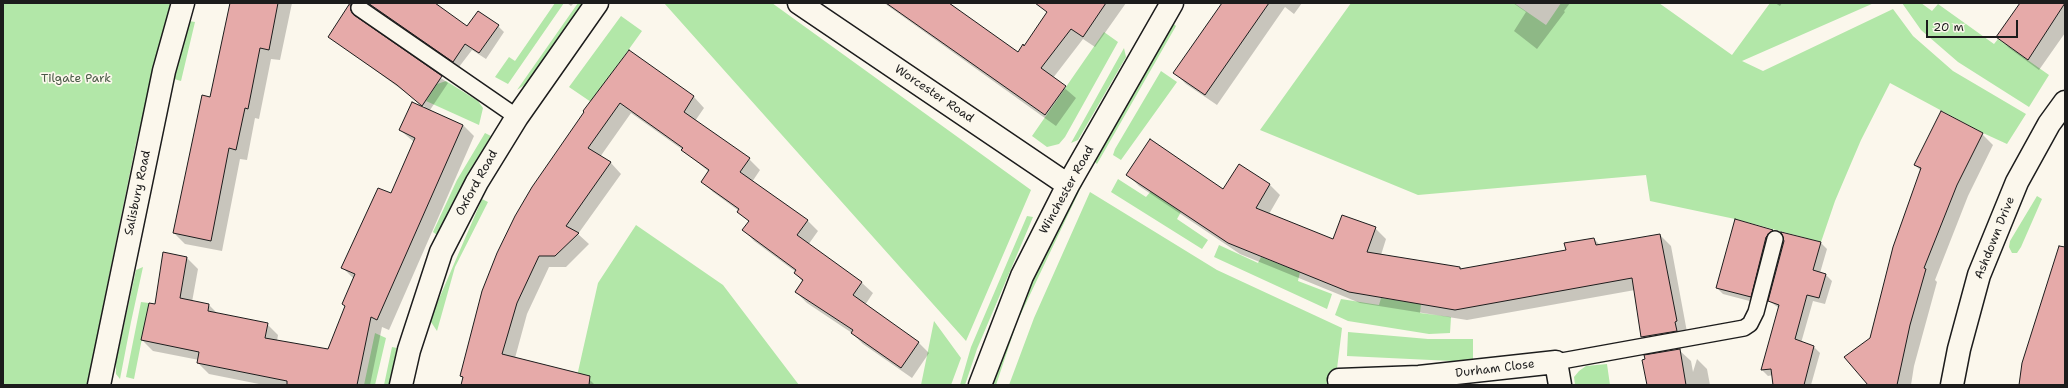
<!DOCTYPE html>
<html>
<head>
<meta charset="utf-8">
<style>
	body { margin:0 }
	#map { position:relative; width:2068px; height:388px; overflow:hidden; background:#fbf7ec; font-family:"Shantell Sans",sans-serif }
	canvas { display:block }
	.frame { position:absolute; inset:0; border:4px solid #1c1c1c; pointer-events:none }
	.scale { position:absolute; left:1926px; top:20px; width:92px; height:18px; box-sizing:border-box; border:2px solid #1c1c1c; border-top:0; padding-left:5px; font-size:12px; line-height:14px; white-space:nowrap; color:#1c1c1c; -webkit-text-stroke:3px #fbf7ec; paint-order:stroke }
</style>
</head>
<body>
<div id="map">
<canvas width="2068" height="388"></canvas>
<div class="frame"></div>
<div class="scale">20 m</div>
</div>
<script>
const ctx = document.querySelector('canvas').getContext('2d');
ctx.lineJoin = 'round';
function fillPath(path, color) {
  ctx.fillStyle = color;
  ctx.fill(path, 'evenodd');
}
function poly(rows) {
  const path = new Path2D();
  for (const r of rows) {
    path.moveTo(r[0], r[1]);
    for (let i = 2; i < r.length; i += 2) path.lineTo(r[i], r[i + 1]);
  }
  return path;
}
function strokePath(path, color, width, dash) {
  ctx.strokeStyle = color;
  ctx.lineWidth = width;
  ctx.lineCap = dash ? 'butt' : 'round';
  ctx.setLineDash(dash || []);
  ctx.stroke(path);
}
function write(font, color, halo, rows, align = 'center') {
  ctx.font = font + ' "Shantell Sans",sans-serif';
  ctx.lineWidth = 3.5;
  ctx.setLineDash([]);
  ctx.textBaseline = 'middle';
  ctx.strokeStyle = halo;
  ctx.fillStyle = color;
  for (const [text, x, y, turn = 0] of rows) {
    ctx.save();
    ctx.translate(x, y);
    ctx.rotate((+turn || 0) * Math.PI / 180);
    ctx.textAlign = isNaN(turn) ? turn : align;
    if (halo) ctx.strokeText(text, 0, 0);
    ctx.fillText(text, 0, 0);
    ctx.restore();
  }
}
const green = poly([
	[3,3,171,3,136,143,87,385,3,385],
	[555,3,564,3,508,84,495,77,509,57,515,61],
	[578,3,585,3,529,82,517,90],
	[664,3,772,3,1031,190,966,341],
	[1351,3,1514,3,1546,25,1561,3,1659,3,1732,55,1770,3,1874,3,1742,61,1763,71,1893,9,1913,36,1953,71,2026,114,2007,144,1983,133,1890,83,1861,140,1835,201,1821,242,1735,219,1650,201,1646,175,1418,195,1260,130],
	[1902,3,1921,3,1932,11,1938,4,1994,44,1998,39,2049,75,2029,107,1958,62,1921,30],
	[621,16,642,31,591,102,569,87],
	[189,21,195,22,181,81,174,79],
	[1173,23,1176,26,1097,164,1094,161],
	[1104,32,1118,42,1065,137,1059,144,1047,147,1032,136],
	[1124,48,1126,57,1078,140,1071,143],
	[1161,71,1177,82,1121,160,1113,155,1115,149],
	[446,81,478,101,483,108,479,125,426,101,437,84],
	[485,133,491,136,463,183,437,235,433,232,457,180],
	[1082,176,1084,181,1017,322,996,385,990,385,1037,266],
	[1118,179,1146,197,1151,191,1181,212,1177,219,1208,240,1202,249,1111,192],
	[1090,192,1217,270,1342,328,1335,385,1009,385,1034,318],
	[2037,196,2042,199,2021,247,2017,253,2012,253,2009,247,2010,241],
	[482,199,488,202,455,267,437,331,431,322,432,315],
	[1027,216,1033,217,977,349,965,385,960,385,971,347],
	[636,225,723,285,799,385,575,385,598,283],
	[1219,245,1258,263,1261,257,1300,272,1298,281,1332,294,1327,309,1214,257],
	[143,267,131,322,120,379,116,374,116,362,136,270],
	[1381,298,1421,304,1420,313,1451,317,1450,333,1429,334,1348,321,1335,315,1341,299,1379,305],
	[141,302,149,303,134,379,126,377],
	[934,321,961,358,951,385,921,385],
	[1348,332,1428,339,1473,339,1473,362,1347,356],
	[375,333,386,338,375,385,364,385],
	[392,347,397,348,389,385,384,385],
	[1607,364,1610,385,1575,385,1574,377,1579,371,1586,366]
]);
const shadow = poly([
	[241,3,292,3,280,60,271,59,259,119,255,118,247,160,240,159,222,251,185,244,174,233,211,98],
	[352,3,431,3,467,28,498,26,504,32,486,59,472,50,459,67,371,6,366,5,356,14,358,20,448,83,430,110,463,125,474,136,389,330,382,327,370,385,264,385,209,374,198,363,199,360,153,351,142,340,156,305,186,257,198,269,192,302,209,305,218,314,267,324,278,335,277,341,328,351,346,306,354,279,343,268,391,194,414,142,400,130,425,107,329,36],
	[567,3,574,3,571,6],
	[884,3,947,3,1018,53,1025,47,1054,3,1126,3,1095,47,1083,39,1053,78,1076,98,1056,126],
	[1223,3,1302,3,1294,14,1285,7,1217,105,1186,84,1175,73],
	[1513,3,1570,3,1564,11,1565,12,1537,49,1514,31,1526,12],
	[1775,3,1782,3,1780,6],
	[2021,3,2065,3,2065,33,2039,70,2009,48,1998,37],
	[629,51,694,97,704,108,695,121,749,159,760,170,752,182,807,220,818,231,808,245,862,283,873,293,865,305,918,342,929,353,912,378,863,344,852,333,807,303,796,292,803,282,795,273,796,272,754,241,744,230,749,222,739,211,713,192,702,182,709,172,683,150,631,113,600,157,611,163,621,174,578,234,589,244,566,267,549,267,527,314,515,358,586,376,595,385,462,385,464,379,461,376],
	[1982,134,1993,145,1968,196,1935,280,1937,282,1914,366,1911,385,1869,385,1871,339,1921,171,1915,165],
	[1128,175,1223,190,1269,184,1280,195,1269,214,1334,241,1375,228,1386,239,1381,255,1459,268,1461,270,1567,251,1594,239,1600,245,1660,235,1671,246,1687,332,1653,348,1642,337,1635,290,1467,320,1360,303,1240,254,1139,186],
	[1736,221,1773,231,1779,237,1757,303,1723,294,1717,288],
	[1783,234,1821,243,1827,249,1820,273,1826,275,1832,281,1825,304,1813,301,1801,343,1814,347,1820,353,1811,385,1774,385,1773,375,1768,376,1762,370,1779,308,1769,301,1785,241],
	[1679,350,1691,361,1693,372,1697,359,1707,369,1710,385,1648,385]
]);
const building = poly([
	[230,3,278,3,269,50,260,48,248,109,245,108,236,150,229,148,211,241,173,233,202,95,210,97,230,3],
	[350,3,351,11,354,15,442,76,422,106,397,85,328,37,350,3],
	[368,3,435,3,467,26,478,11,499,25,479,53,465,44,453,62,368,3],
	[886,3,949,3,1018,52,1023,44,1024,46,1047,12,1035,3,1106,3,1083,37,1071,29,1041,68,1066,86,1045,115,886,3],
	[1222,3,1269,3,1205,95,1173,73,1222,3],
	[2020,3,2065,3,2028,60,1996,37,2020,3],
	[629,50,694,96,684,112,750,158,740,172,808,220,797,235,862,282,853,295,919,342,901,368,851,333,853,330,795,292,803,280,794,273,796,270,742,230,749,221,737,212,739,209,701,182,709,170,681,150,683,148,620,103,588,148,611,162,566,226,579,233,555,256,539,256,517,303,502,354,590,376,589,385,461,385,463,377,460,376,482,291,497,253,515,216,532,187,584,112,583,111,629,50],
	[412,102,463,125,377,320,371,317,357,385,287,385,287,381,197,363,199,352,141,340,149,303,155,304,163,252,187,257,180,298,209,304,208,311,268,323,265,338,328,349,345,306,342,304,355,274,341,268,378,188,391,193,415,138,399,130,412,102],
	[1941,111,1983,133,1957,185,1924,268,1926,269,1910,325,1897,385,1868,385,1844,357,1870,338,1893,247,1921,168,1914,165,1941,111],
	[1150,139,1223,189,1239,164,1270,184,1256,208,1333,239,1342,215,1376,227,1367,252,1460,267,1460,269,1566,250,1564,243,1594,238,1596,245,1660,234,1677,321,1675,322,1677,331,1641,337,1632,278,1455,310,1349,292,1228,243,1126,175,1150,139],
	[1735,219,1773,230,1766,237,1751,297,1716,288,1735,219],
	[1781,232,1821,242,1813,270,1826,274,1819,298,1807,295,1795,339,1814,346,1804,385,1773,385,1771,369,1761,370,1779,305,1768,301,1784,241,1781,232],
	[2059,246,2065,247,2065,385,2019,385,2022,363,2059,246],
	[1680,349,1686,385,1647,385,1642,360,1645,359,1644,355,1680,349]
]);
const lane = poly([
	[359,8,517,117],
	[1556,362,1744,328,1750,324,1756,312,1775,239]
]);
const street = poly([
	[799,3,1068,185],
	[1339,380,1419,377,1556,362,1560,385],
	[99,385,164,71,183,3],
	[401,385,409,350,441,252,477,182,517,117,597,3],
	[980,385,1022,276,1068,185,1172,3]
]);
const secondary = poly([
	[1952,385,1959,349,1979,275,2017,182,2049,124,2065,102]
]);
const parkNames = [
	["Tilgate Park",76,79]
];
const streetNames = [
	["Worcester Road",934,94,34],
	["Oxford Road",477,183,-61],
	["Winchester Road",1067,190,-61],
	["Salisbury Road",138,193,-78],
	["Ashdown Drive",1995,238,-68],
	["Durham Close",1495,369,-7]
];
fillPath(green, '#b2e7a8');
fillPath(shadow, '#0003');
fillPath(building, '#e6aaa9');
strokePath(building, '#1c1c1c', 1);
strokePath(lane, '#1c1c1c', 18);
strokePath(street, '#1c1c1c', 25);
strokePath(secondary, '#1c1c1c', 25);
strokePath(lane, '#fbf7ec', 15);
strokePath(street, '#fbf7ec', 22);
strokePath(secondary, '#fbf7ec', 22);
write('12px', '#495946', '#fbf7ec', parkNames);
write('12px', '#1c1c1c', '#fbf7ec', streetNames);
</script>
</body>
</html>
